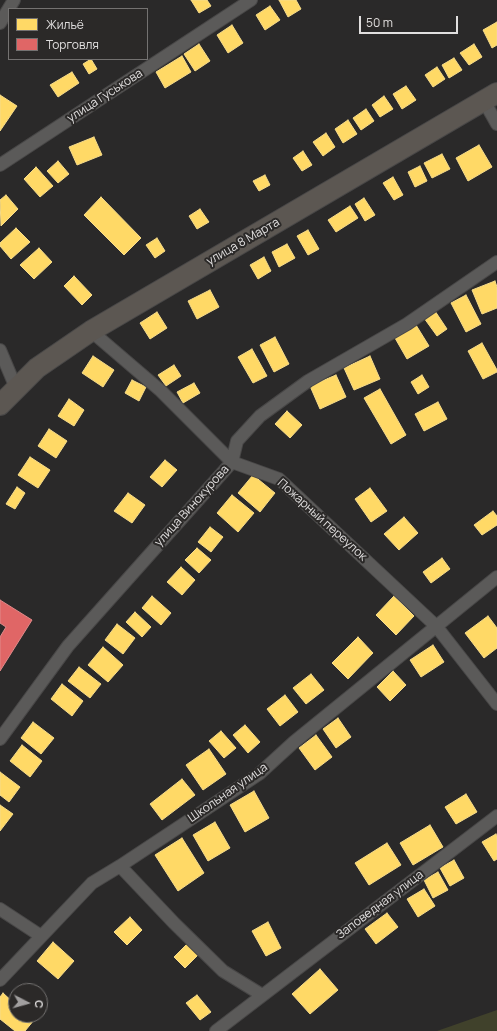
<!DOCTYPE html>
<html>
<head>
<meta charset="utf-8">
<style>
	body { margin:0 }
	#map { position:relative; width:497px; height:1031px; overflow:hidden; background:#2a2929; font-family:Manrope,sans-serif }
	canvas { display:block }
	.legend { position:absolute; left:8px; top:8px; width:140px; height:52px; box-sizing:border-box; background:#2b2928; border:1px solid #747271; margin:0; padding:5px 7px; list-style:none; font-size:12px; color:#e1dfdf }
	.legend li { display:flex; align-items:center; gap:8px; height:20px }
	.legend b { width:20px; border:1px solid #747271 }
	.north { position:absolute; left:8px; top:983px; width:40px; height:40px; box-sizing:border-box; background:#2b2928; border:1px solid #747271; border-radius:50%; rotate:96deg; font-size:11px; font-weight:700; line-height:16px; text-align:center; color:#e1dfdf }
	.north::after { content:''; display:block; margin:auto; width:14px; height:18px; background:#a19f9f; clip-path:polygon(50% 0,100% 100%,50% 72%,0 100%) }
	.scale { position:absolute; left:359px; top:16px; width:99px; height:18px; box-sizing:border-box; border:2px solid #e1dfdf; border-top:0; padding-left:5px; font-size:12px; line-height:14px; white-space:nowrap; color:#e1dfdf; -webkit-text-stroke:3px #2b2928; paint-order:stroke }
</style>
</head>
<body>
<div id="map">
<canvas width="497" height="1031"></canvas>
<ul class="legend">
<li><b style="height:11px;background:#ffd966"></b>Жильё</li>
<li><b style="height:11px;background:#e06666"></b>Торговля</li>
</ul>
<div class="north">С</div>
<div class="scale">50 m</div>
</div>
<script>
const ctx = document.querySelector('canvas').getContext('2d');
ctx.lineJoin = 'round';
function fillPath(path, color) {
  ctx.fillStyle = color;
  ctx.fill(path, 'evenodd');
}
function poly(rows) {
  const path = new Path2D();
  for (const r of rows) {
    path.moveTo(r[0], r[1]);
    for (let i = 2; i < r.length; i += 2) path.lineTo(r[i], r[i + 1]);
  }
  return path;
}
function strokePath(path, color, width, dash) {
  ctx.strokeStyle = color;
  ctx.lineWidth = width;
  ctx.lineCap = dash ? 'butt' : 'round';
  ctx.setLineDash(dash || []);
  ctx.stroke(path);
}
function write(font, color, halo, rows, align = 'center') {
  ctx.font = font + ' Manrope,sans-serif';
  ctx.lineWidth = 4;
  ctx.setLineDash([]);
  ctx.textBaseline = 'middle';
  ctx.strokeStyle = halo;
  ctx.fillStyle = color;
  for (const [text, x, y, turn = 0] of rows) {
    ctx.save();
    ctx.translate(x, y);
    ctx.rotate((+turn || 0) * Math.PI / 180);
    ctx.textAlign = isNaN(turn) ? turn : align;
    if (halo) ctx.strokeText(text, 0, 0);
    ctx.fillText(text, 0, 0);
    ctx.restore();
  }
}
const green = poly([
	[497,1010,497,1031,437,1031]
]);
const homes = poly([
	[191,0,207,0,211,6,199,13,191,0],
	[279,0,296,0,301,9,288,17,279,0],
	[270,6,280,20,265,30,256,15,270,6],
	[497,22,497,45,492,48,483,30,497,22],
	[232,25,243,43,228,53,217,35,232,25],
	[199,44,210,61,195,71,184,54,199,44],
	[474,44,482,57,469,65,460,53,474,44],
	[182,56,191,72,165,88,156,72,182,56],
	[454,58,462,70,449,78,442,65,454,58],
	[91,59,97,69,89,74,83,64,91,59],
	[437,67,445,79,433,87,425,75,437,67],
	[72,72,79,83,58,97,50,85,72,72],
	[406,86,416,100,402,109,393,94,406,86],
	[0,95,17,106,0,131,0,95],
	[384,96,393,109,380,117,372,105,384,96],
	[366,109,374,121,361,130,353,118,366,109],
	[348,120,357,134,343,143,335,129,348,120],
	[326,133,335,147,323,156,313,142,326,133],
	[94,137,102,155,77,165,69,147,94,137],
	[479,145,492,167,468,181,456,158,479,145],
	[303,151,312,165,302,171,293,158,303,151],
	[442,154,450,169,432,178,424,163,442,154],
	[58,161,69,174,58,183,47,171,58,161],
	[420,166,427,181,415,187,408,172,420,166],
	[36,167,53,186,40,197,24,179,36,167],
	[265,175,270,185,259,191,253,181,265,175],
	[393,177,403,195,394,200,383,183,393,177],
	[6,195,18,209,1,226,0,200,6,195],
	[101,197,141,238,124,255,84,215,101,197],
	[364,198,375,215,365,221,355,204,364,198],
	[350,206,358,218,336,232,328,220,350,206],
	[200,209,209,222,197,229,189,216,200,209],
	[16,228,30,242,11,259,0,246,0,243,16,228],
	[308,230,319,249,308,255,297,236,308,230],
	[157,238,165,251,155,258,146,245,157,238],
	[287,244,295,258,279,267,272,252,287,244],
	[39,248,52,262,34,279,20,265,39,248],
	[264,257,271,271,258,279,250,265,264,257],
	[74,276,92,295,82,305,64,286,74,276],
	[495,281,497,287,497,308,482,314,472,290,495,281],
	[210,290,219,307,197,319,188,301,210,290],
	[466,295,481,324,466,332,451,303,466,295],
	[435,311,447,329,437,336,424,318,435,311],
	[157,312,167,328,150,339,140,323,157,312],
	[416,325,429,346,407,359,395,338,416,325],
	[275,337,289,364,274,372,260,345,275,337],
	[482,343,497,370,497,372,483,379,468,351,482,343],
	[252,349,267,376,253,383,238,357,252,349],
	[93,356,114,370,103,387,82,373,93,356],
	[370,356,380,379,354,390,344,368,370,356],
	[174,365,181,376,166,386,158,375,174,365],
	[336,375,346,397,320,409,310,386,336,375],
	[422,375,429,387,418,394,411,382,422,375],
	[132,380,146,387,139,401,125,393,132,380],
	[194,383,200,393,183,403,177,392,194,383],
	[380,389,406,435,391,444,364,398,380,389],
	[69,399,84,410,74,426,58,416,69,399],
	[438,402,447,419,424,431,415,414,438,402],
	[287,411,302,425,290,438,275,424,287,411],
	[49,429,67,441,56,458,38,446,49,429],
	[30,457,50,470,38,488,18,475,30,457],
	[165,460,177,470,162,487,150,477,165,460],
	[253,475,275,493,260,512,238,493,253,475],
	[17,487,25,493,15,509,6,504,17,487],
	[370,488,387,511,371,522,355,499,370,488],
	[128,493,145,505,132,523,114,511,128,493],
	[232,495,254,513,238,532,217,513,232,495],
	[493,511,497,516,497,525,482,535,474,525,493,511],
	[404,517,418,533,399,550,384,534,404,517],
	[210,527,223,537,211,552,198,542,210,527],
	[197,548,211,560,199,573,185,560,197,548],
	[442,558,450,569,431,583,423,572,442,558],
	[181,567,195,580,182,595,167,582,181,567],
	[152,596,171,613,161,625,142,608,152,596],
	[394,596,414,616,396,635,376,615,394,596],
	[135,612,151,627,142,637,126,622,135,612],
	[488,616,497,628,497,648,484,658,465,633,488,616],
	[117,624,135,638,123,654,105,640,117,624],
	[358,637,373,653,348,679,332,663,358,637],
	[433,645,444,662,421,677,410,660,433,645],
	[103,647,123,665,108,682,88,665,103,647],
	[79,667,101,684,90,698,68,681,79,667],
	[393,671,406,685,390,701,377,687,393,671],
	[311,674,324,690,306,704,293,688,311,674],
	[62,684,83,701,72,716,51,699,62,684],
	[285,695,298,712,280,726,267,709,285,695],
	[338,718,351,737,336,748,323,729,338,718],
	[33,722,54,738,41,754,21,738,33,722],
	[245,725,260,742,248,753,233,735,245,725],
	[221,731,236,748,224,758,209,741,221,731],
	[316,735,332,757,315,770,299,748,316,735],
	[22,745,42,761,30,777,10,761,22,745],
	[209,749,226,774,203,790,186,765,209,749],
	[0,772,20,787,9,802,0,795,0,772],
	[182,779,195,795,162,820,150,804,182,779],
	[254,791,269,818,245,832,230,805,254,791],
	[466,794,477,812,456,824,445,807,466,794],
	[0,805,13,814,0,831,0,805],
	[215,822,230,848,208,861,193,835,215,822],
	[430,825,443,847,413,865,400,843,430,825],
	[496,834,497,836,497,859,494,861,482,842,496,834],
	[182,838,204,873,178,891,155,855,182,838],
	[387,843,401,865,369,885,355,863,387,843],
	[454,860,464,878,450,886,440,868,454,860],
	[438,872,448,890,433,898,424,880,438,872],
	[424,889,435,906,418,917,407,899,424,889],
	[387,913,398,927,376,944,365,929,387,913],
	[130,917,142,930,127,945,114,932,130,917],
	[268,922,281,948,266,956,252,931,268,922],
	[53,942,74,961,58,979,37,961,53,942],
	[187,944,198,955,185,968,174,957,187,944],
	[320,969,338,990,310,1014,292,994,320,969],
	[3,993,16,1005,16,1015,28,1015,34,1020,25,1031,15,1031,0,1019,0,997,3,993],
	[197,995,211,1012,200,1020,186,1003,197,995]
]);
const shops = poly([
	[0,600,32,620,0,671,0,637,6,627,0,623,0,600]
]);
const street = poly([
	[0,23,14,0],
	[484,101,497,124],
	[0,165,251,0],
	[91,331,161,391,232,462,279,479,436,626,497,704],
	[0,350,16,388],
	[0,739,68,646,232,462,237,441,260,416,308,381,407,324,497,262],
	[120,866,174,923,223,971,262,995],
	[0,909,41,936],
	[0,980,92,883,120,866,259,774,294,742,497,577],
	[216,1031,497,816]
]);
const primary = poly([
	[0,405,37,368,91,331,497,93]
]);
const streetNames = [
	["улица Гуськова",105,96,-33],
	["улица 8 Марта",243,242,-30],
	["улица Винокурова",192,506,-48],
	["Пожарный переулок",322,520,42],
	["Школьная улица",228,793,-35],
	["Заповедная улица",380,905,-37]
];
fillPath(green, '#40412b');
fillPath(homes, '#ffd966');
strokePath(homes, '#f6db8a', 1);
fillPath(shops, '#e06666');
strokePath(shops, '#e08a8a', 1);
strokePath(street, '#484747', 14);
strokePath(primary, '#484747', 22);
strokePath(street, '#5b5a59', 12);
strokePath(primary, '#5c5752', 20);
write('12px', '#e1dfdf', '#2b2928', streetNames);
</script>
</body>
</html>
